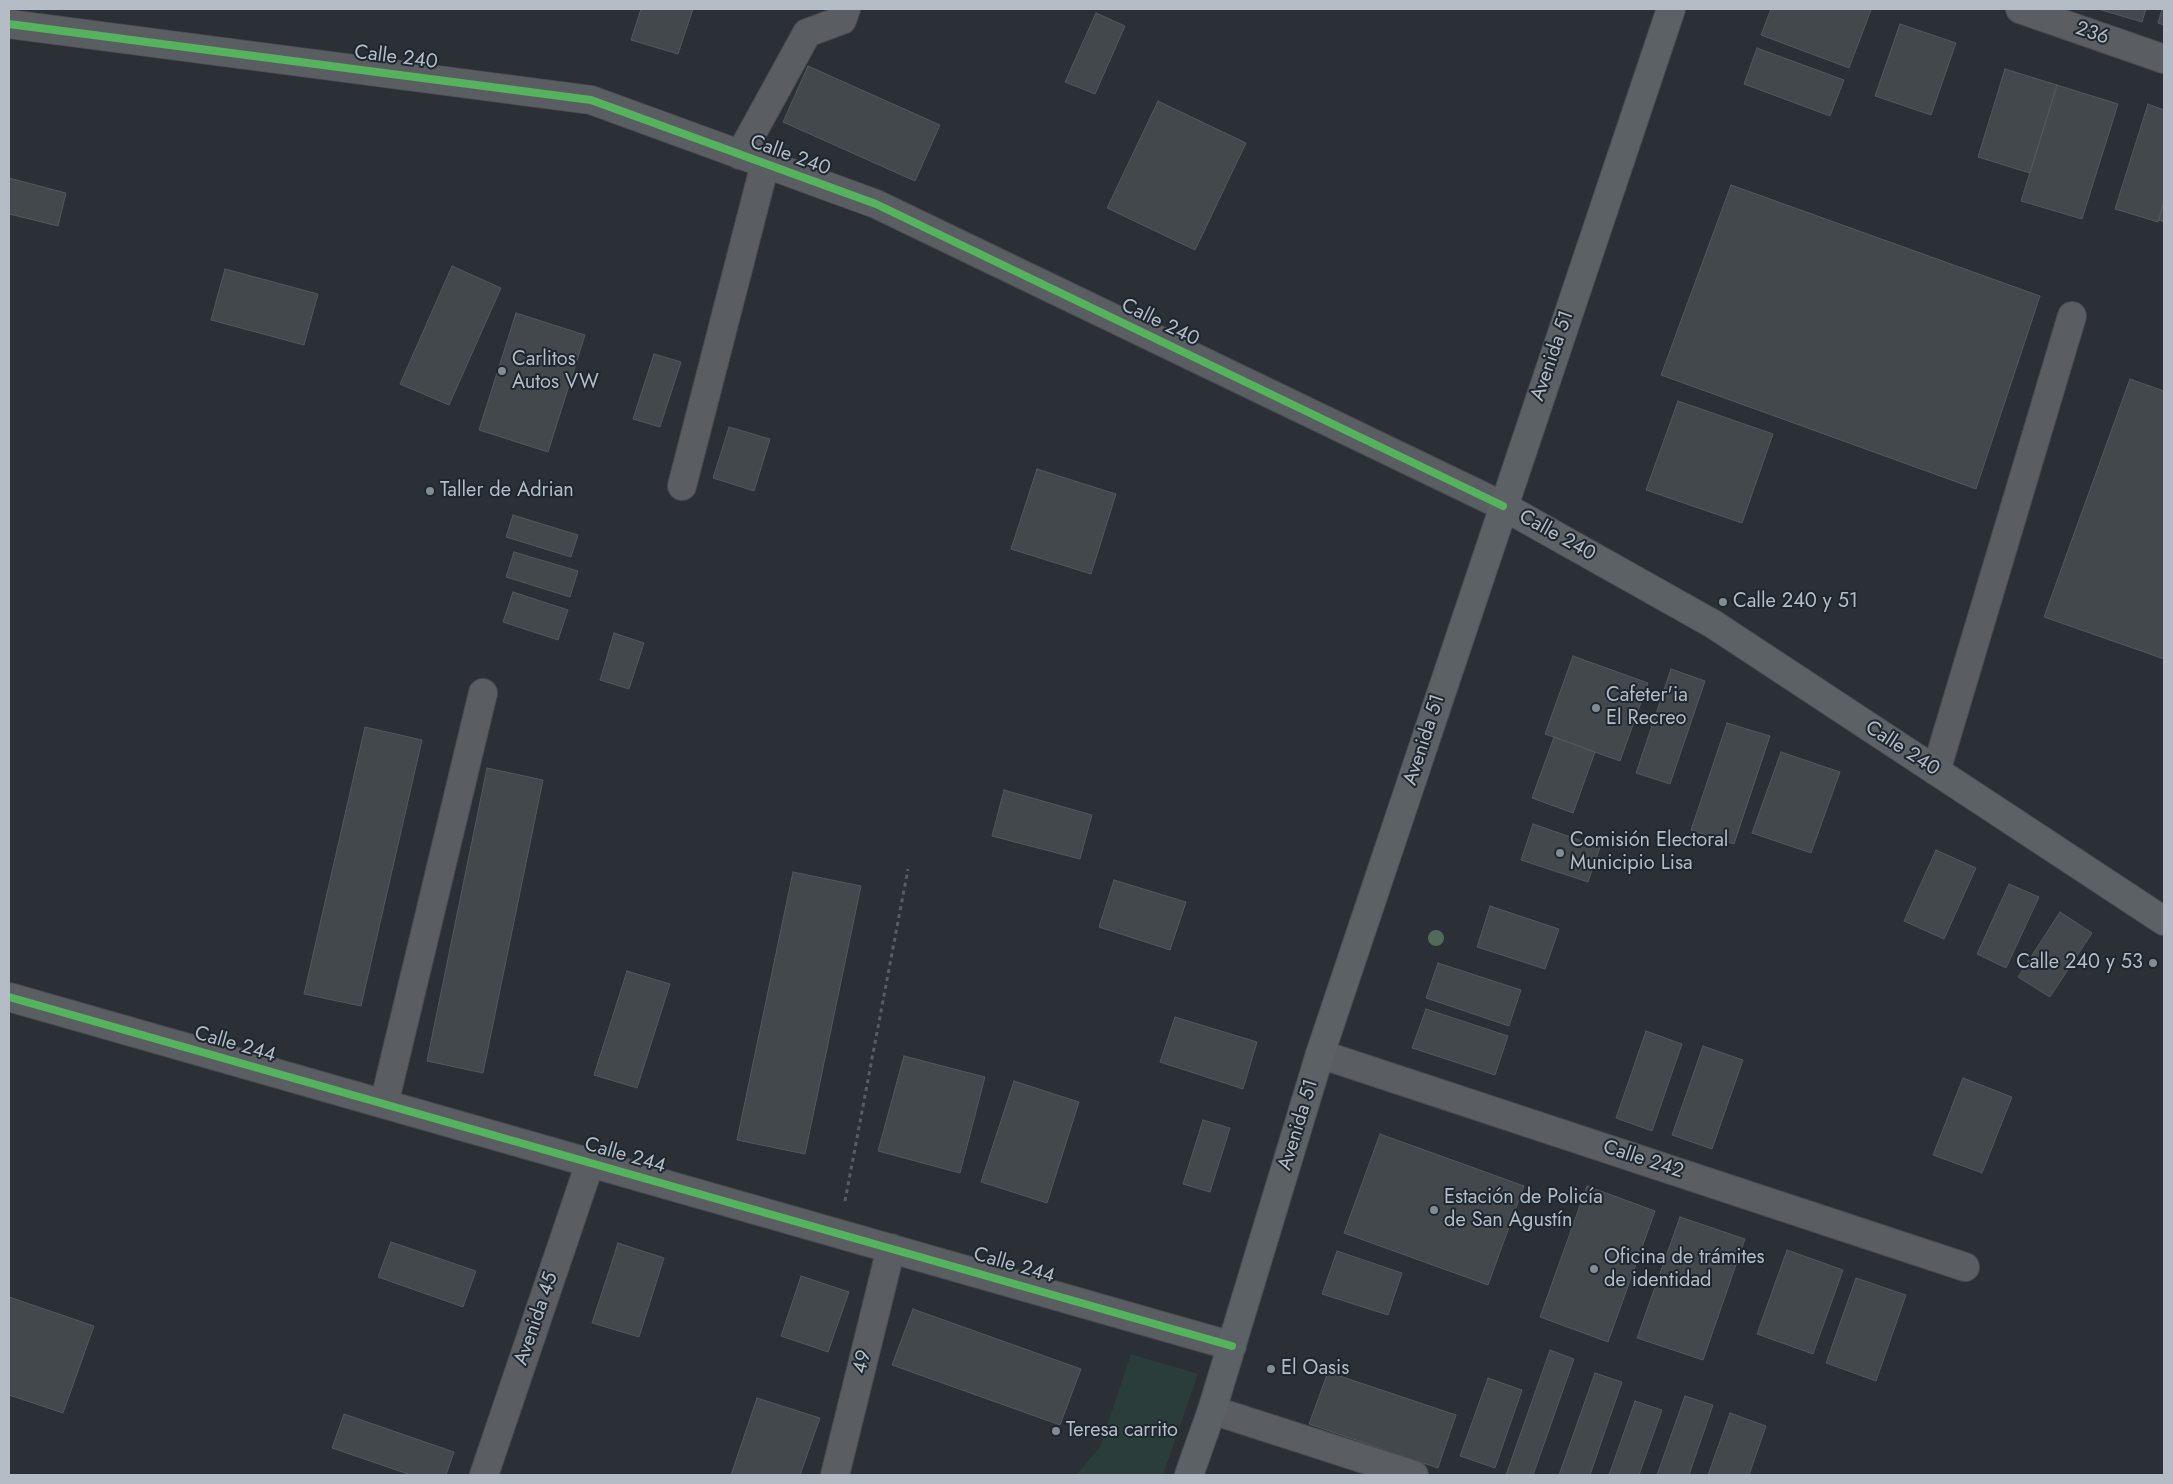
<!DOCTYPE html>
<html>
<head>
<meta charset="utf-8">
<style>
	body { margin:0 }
	#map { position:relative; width:2173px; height:1484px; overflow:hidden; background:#2a3035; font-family:Jost,sans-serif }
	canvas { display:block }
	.frame { position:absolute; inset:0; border:10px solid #b4bdc5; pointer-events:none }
</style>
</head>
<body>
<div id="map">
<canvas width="2173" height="1484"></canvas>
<div class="frame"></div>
</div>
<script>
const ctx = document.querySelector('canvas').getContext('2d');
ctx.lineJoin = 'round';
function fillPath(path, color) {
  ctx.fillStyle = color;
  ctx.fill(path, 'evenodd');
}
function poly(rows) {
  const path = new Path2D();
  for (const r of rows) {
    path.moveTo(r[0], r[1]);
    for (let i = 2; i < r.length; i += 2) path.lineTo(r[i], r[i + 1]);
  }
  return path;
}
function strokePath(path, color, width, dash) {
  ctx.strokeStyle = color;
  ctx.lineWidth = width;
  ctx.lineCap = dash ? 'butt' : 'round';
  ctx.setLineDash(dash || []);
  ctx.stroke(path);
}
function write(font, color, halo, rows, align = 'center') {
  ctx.font = font + ' Jost,sans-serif';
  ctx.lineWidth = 4;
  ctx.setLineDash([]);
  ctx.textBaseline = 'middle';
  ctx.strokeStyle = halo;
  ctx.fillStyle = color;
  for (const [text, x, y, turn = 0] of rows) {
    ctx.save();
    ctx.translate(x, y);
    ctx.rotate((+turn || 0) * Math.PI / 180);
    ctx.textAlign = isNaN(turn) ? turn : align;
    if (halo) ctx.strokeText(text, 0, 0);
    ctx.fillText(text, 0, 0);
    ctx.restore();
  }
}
const green = poly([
	[1131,1354,1198,1374,1163,1475,1076,1475,1100,1447]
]);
const building = poly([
	[641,9,693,9,678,54,631,40,641,9],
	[1771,9,1867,9,1871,10,1849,68,1761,35,1771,9],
	[2098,9,2146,9,2142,22,2098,9],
	[2162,9,2164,9,2164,25,2158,23,2162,9],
	[1096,13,1125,26,1095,94,1065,82,1096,13],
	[1900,24,1956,43,1931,115,1875,96,1900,24],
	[1757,48,1844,80,1830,116,1744,84,1757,48],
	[808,66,940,125,915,181,783,122,808,66],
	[2005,69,2057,85,2030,173,1978,157,2005,69],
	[2057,85,2118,104,2082,219,2021,201,2057,85],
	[1158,101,1246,143,1195,250,1107,208,1158,101],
	[2148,104,2164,110,2164,202,2158,222,2115,209,2148,104],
	[9,178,66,193,58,226,9,214,9,178],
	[1731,185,2040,296,1976,489,1661,375,1731,185],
	[2164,202,2164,222,2159,220,2164,202],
	[452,266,501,288,449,405,400,384,452,266],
	[225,269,318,294,304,345,211,320,225,269],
	[516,313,585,335,548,452,479,430,516,313],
	[654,354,681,362,660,427,633,419,654,354],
	[2130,379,2164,391,2164,659,2044,617,2130,379],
	[1678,401,1773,434,1742,523,1646,490,1678,401],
	[729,427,770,439,754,491,713,478,729,427],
	[1037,469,1116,494,1091,574,1011,549,1037,469],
	[513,515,578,535,571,557,506,537,513,515],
	[514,552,578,571,570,597,506,577,514,552],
	[513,592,568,610,558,640,503,622,513,592],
	[614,633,644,643,629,689,600,680,614,633],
	[1573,656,1648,683,1620,761,1545,734,1573,656],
	[1671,669,1705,681,1670,784,1636,773,1671,669],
	[1727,723,1770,736,1734,844,1691,830,1727,723],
	[365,727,422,740,361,1006,304,994,365,727],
	[1554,737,1595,752,1573,813,1532,798,1554,737],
	[1781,752,1840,772,1811,853,1752,833,1781,752],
	[487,768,543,780,483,1073,427,1061,487,768],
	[1004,790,1092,815,1080,859,992,836,1004,790],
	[1533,824,1600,847,1588,882,1521,860,1533,824],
	[1936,850,1976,868,1944,939,1904,921,1936,850],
	[793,872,861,886,805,1154,737,1140,793,872],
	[1114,880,1186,902,1170,950,1099,927,1114,880],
	[2009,884,2039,897,2006,968,1977,954,2009,884],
	[1490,906,1559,929,1545,969,1477,947,1490,906],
	[2060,912,2092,933,2050,997,2018,977,2060,912],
	[1438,963,1521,990,1509,1026,1426,998,1438,963],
	[627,971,670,984,637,1088,594,1075,627,971],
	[1426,1009,1508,1036,1495,1075,1412,1048,1426,1009],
	[1175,1017,1257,1042,1243,1089,1160,1062,1175,1017],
	[1646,1031,1682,1044,1652,1131,1616,1118,1646,1031],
	[1703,1046,1743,1060,1712,1149,1672,1135,1703,1046],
	[904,1056,985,1077,960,1173,878,1151,904,1056],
	[1963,1078,2012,1097,1982,1173,1933,1155,1963,1078],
	[1014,1081,1079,1102,1047,1203,981,1182,1014,1081],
	[1203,1120,1230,1128,1210,1192,1183,1184,1203,1120],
	[1380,1134,1524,1186,1488,1285,1344,1233,1380,1134],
	[1587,1186,1655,1211,1608,1342,1540,1317,1587,1186],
	[1680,1217,1745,1239,1703,1360,1637,1338,1680,1217],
	[391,1242,476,1271,463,1307,378,1277,391,1242],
	[618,1243,664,1258,639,1337,592,1323,618,1243],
	[1787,1250,1843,1270,1813,1354,1757,1334,1787,1250],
	[1337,1251,1402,1273,1388,1315,1322,1294,1337,1251],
	[801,1276,849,1292,828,1352,781,1336,801,1276],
	[1856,1278,1906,1295,1876,1381,1826,1363,1856,1278],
	[9,1297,94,1326,63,1413,9,1395,9,1297],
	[913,1309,1081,1369,1060,1425,892,1365,913,1309],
	[1550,1350,1574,1359,1533,1475,1506,1475,1550,1350],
	[1328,1372,1456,1415,1438,1468,1309,1424,1328,1372],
	[1595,1373,1622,1382,1590,1475,1559,1475,1595,1373],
	[1488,1378,1522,1390,1495,1468,1460,1456,1488,1378],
	[1685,1396,1713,1405,1689,1475,1657,1475,1685,1396],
	[757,1398,820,1418,800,1475,731,1475,757,1398],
	[1635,1401,1662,1410,1639,1475,1609,1475,1635,1401],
	[1730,1413,1766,1426,1749,1475,1708,1475,1730,1413],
	[344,1414,454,1452,446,1475,411,1475,332,1448,344,1414]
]);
const path = poly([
	[845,1201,908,869]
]);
const minor = poly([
	[2020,9,2164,59],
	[9,24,591,100,876,204,1503,506],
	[740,155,807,33,842,20,846,9],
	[682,486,765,164],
	[1936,771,2072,316],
	[9,997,1232,1346],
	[1320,1054,1965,1267],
	[384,1104,483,693],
	[1212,1410,1414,1475],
	[484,1475,590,1163],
	[835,1475,891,1248]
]);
const major = poly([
	[1503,506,1713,624,2164,921],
	[1189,1475,1212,1410,1320,1054,1671,9]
]);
const cycleway = poly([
	[9,24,591,100,876,204,1503,506],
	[9,997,1232,1346]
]);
const trees = [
	[1436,938]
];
const markers = [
	[502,371,5,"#848c93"],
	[430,491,5,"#848c93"],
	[1723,602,5,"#848c93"],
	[1596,708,5,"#848c93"],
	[1560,853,5,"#848c93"],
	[2153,963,5,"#848c93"],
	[1434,1210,5,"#848c93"],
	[1594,1269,5,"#848c93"],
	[1271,1369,5,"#848c93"],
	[1056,1431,5,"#848c93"]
];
const streetNames = [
	["236",2092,34,19],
	["Calle 240",396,58,7],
	["Calle 240",790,156,20],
	["Calle 240",1160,323,26],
	["Avenida 51",1553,356,-71],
	["Calle 240",1557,536,29],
	["Avenida 51",1425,740,-72],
	["Calle 240",1902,749,33],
	["Calle 244",235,1045,16],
	["Avenida 51",1299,1125,-73],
	["Calle 244",625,1156,16],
	["Calle 242",1643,1160,18],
	["Calle 244",1014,1266,16],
	["Avenida 45",537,1319,-71],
	["49",863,1362,-76]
];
const poiNames = [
	["Carlitos",512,360],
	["Autos VW",512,383],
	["Taller de Adrian",440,491],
	["Calle 240 y 51",1733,602],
	["Cafeter'ia",1606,696],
	["El Recreo",1606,719],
	["Comisión Electoral",1570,841],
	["Municipio Lisa",1570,864],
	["Calle 240 y 53",2143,963,"right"],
	["Estación de Policía",1444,1198],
	["de San Agustín",1444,1221],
	["Oficina de trámites",1604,1258],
	["de identidad",1604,1281],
	["El Oasis",1281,1369],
	["Teresa carrito",1066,1431]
];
fillPath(green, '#2a3d3b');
fillPath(building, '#43484d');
strokePath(building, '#52585d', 1);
strokePath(minor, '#484c50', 30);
strokePath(major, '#484d52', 30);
strokePath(path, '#585d61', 3, [4, 4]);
strokePath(minor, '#5a5e63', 28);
strokePath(major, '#5c6165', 28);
strokePath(cycleway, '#56b35d', 8);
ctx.fillStyle = '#536a5a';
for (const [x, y] of trees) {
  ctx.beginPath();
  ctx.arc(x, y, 8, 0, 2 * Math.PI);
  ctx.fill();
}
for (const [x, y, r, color] of markers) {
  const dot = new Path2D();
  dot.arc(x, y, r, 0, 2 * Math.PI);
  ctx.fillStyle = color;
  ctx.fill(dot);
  strokePath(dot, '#1e272f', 2);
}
write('20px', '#b4bdc5', '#1e272f', streetNames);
write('20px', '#b4bdc5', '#1e272f', poiNames, 'left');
</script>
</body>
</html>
